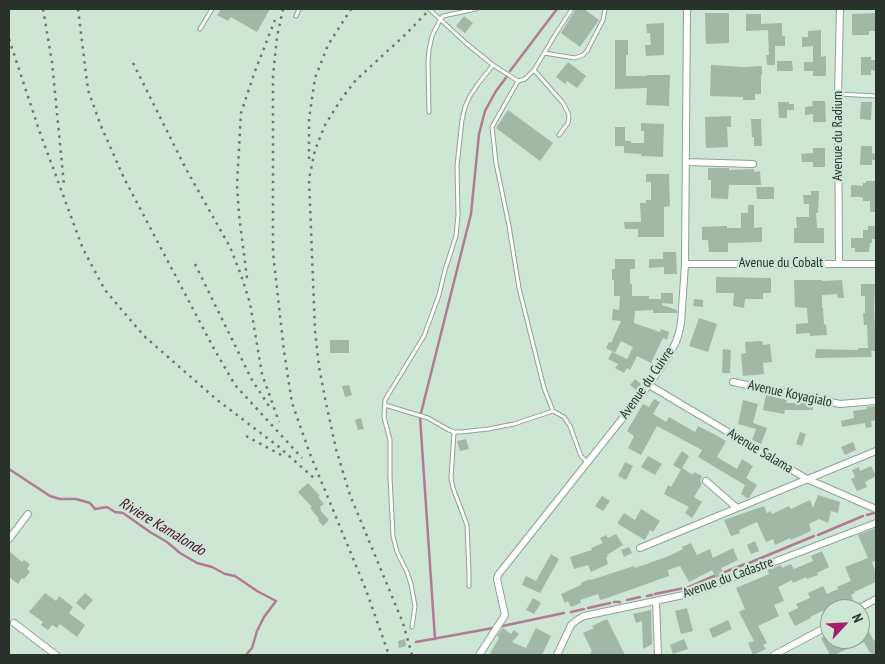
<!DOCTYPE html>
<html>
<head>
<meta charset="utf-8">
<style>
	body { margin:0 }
	#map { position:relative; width:885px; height:664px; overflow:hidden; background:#cee6d4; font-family:"PT Sans Narrow",sans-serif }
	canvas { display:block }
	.frame { position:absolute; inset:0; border:10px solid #28322b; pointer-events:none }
	.north { position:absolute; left:820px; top:599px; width:50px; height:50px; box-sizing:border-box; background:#cee6d4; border:1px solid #8c9e90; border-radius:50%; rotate:65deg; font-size:14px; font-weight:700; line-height:20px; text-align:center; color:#28322b }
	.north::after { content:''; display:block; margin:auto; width:18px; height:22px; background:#a21f6d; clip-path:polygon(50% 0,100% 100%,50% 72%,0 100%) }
</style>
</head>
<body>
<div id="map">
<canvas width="885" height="664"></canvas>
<div class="frame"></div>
<div class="north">N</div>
</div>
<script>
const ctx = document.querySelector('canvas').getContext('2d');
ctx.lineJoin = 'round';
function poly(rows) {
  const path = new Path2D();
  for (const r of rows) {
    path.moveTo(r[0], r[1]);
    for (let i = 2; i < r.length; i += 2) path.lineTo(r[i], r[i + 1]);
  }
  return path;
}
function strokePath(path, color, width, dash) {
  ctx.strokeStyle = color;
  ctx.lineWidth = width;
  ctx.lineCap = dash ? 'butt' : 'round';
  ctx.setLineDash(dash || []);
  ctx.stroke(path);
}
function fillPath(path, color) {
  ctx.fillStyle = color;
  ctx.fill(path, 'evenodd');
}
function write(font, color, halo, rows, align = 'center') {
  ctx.font = font + ' "PT Sans Narrow",sans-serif';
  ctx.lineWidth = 4.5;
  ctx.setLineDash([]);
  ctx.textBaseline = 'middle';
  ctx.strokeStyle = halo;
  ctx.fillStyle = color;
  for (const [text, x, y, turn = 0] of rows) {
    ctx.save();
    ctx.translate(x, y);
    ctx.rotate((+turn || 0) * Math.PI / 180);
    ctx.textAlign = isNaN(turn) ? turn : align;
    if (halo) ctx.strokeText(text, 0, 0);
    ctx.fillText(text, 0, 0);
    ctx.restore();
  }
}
const stream = poly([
	[510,71,557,9],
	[9,469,50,496,60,499,76,499,90,503,95,509,107,507,115,512,123,513,150,532,167,542,180,553,197,563,212,567,225,574,235,576,257,591,276,601,264,617,257,631,252,648,246,655],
	[867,515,874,513],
	[818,535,863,516],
	[749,563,814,536],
	[725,572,745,564],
	[655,594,689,587,714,576],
	[647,596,652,595],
	[627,600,640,597],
	[614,602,620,602],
	[588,608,610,603],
	[571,612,584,609],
	[435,639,420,417,471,214,479,134,485,111,496,91,508,75],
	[416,642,493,628,564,613]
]);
const building = poly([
	[221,9,270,9,257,32,231,17,228,21,217,15],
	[576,9,584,9,599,20,580,47,561,33],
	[705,13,729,13,729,43,706,44],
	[876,13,876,31,869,31,869,35,852,35,852,14],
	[746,14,761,14,761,24,782,23,782,36,785,36,785,46,775,46,775,65,767,65,766,55,769,55,768,30,746,31],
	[464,16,473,23,465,33,456,26],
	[664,23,664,55,646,56,645,45,651,45,650,33,647,33,646,24],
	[821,30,821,57,826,56,826,76,813,76,813,71,804,71,804,62,813,62,813,46,802,47,802,37,808,37,808,31],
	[615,40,628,40,628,55,626,55,626,76,647,76,647,75,670,75,669,106,646,105,647,88,615,89],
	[861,57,871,57,871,60,876,60,876,71,871,70,871,75,861,75],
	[777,61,792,61,793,71,777,71],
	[568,62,586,76,577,88,567,81,565,84,556,77],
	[711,65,744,67,762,66,762,75,761,75,761,94,755,94,755,100,743,100,743,97,710,96],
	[812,101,825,101,826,122,813,122,813,114,805,115,805,107,813,106],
	[778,102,789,102,789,104,794,104,794,110,787,110,787,118,779,118],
	[861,102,872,102,871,120,860,119],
	[508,110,553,143,540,161,496,128],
	[731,116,731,127,727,127,728,147,706,148,705,117],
	[751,119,761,119,762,146,754,146,754,137,752,137],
	[641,123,664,124,663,157,641,156,641,154,624,153,624,146,615,146,615,127,625,127,625,141,631,141,631,143,644,143,644,131,641,131],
	[861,146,872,146,872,153,876,154,876,160,872,160,872,165,860,165],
	[813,148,825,148,825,167,813,167,813,162,802,162,801,154,813,153],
	[708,168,729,168,729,170,754,169,754,172,760,171,761,185,729,185,728,199,711,198,711,180,708,180],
	[646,174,669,174,670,206,664,207,664,237,638,237,638,229,625,229,624,222,641,222,640,203,646,203,646,200,651,200,651,182,646,182],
	[866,181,876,181,876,212,870,212,870,201,863,201,863,198,860,197,851,197,851,185,863,186,863,183,866,183],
	[756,187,774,187,774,199,757,199],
	[811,191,819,191,818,213,816,213,817,228,824,228,824,243,794,243,794,228,797,228,796,217,809,217,809,204,804,204,803,195,811,195],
	[748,205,754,205,754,228,762,227,762,242,728,243,728,252,709,252,708,240,702,240,702,227,727,226,727,228,741,228,741,213,748,213],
	[868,226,876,226,876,239,872,239,872,243,870,243,869,252,855,252,855,248,851,248,851,238,863,238,863,230,868,230],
	[663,252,676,252,677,274,664,274,664,267,649,268,649,259,663,259],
	[615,259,635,259,635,269,630,269,630,284,632,284,632,296,649,296,649,299,661,299,661,293,673,293,673,304,662,303,662,305,677,310,677,313,653,313,653,310,635,311,634,323,660,332,661,329,669,332,667,340,663,338,651,363,637,356,630,370,627,368,624,373,615,368,618,364,608,359,612,352,627,359,633,347,621,341,615,353,606,348,609,342,611,343,621,321,612,320,613,309,619,310,620,296,614,296,614,280,612,280,612,269,615,269],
	[716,277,771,278,771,293,763,293,763,299,745,299,744,308,733,306,734,293,716,293],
	[794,280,822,280,822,281,842,280,844,298,838,298,837,294,822,295,822,308,823,308,824,325,826,324,827,335,810,336,810,333,796,334,796,324,808,323,807,308,795,307],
	[861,284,875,284,874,309,875,327,876,327,876,351,871,351,872,357,815,358,816,349,858,350,858,348,868,348,867,325,864,325,863,313,865,313,865,296,861,296],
	[694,299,703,300,703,307,693,306],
	[699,318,717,324,708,352,689,346],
	[330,340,349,340,349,353,330,353],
	[762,341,763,345,770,344,772,362,763,363,764,374,743,376,741,354,746,353,745,342],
	[723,349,731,350,730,373,722,373],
	[635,379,641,384,636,390,630,385],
	[349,385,352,395,345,397,342,386],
	[766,395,787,400,786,403,813,403,813,410,785,410,784,414,763,410],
	[654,399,660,402,653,414,666,422,669,417,695,432,698,426,712,433,726,441,717,457,737,469,742,459,753,466,746,478,757,485,749,498,747,498,741,494,745,485,698,457,702,450,657,426,641,455,628,448,634,436,627,431,643,404,649,407],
	[743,400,758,404,753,423,767,428,761,444,752,440,756,429,738,424],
	[875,406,876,420,871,421,872,427,866,428,865,423,842,427,841,421,854,418,853,411,867,409,866,407],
	[361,418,364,429,358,430,355,420],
	[800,432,806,434,802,446,796,444],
	[466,439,469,449,460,451,457,441],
	[853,442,856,450,845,455,841,447],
	[682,451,689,456,681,470,673,465],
	[648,456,662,464,655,475,641,467],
	[625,462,633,466,626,480,618,476],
	[871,466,876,476,865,482,867,487,857,491,851,479,855,477,852,470,859,467,860,471],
	[682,468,693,475,694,472,702,476,700,481,702,484,694,497,702,502,692,518,685,513,689,507,664,494,668,485,671,487],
	[308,483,320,496,318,497,324,504,320,507,321,509,320,510,329,520,323,526,318,520,319,519,310,508,312,507,298,492],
	[818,495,840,502,838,513,831,511,828,523,819,519,809,524,811,531,791,540,790,538,775,545,773,539,766,542,757,522,739,530,740,533,731,536,724,520,764,506,767,513,771,511,772,514,789,506,791,509,810,500,813,508],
	[602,496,610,501,603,511,595,506],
	[641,509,660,521,653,532,650,530,645,540,618,524,618,522,624,513,635,520],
	[876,528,876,561,872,562,876,573,876,582,854,592,855,593,851,595,853,599,845,604,843,601,810,617,811,618,795,626,788,613,798,608,796,604,810,598,808,593,823,586,827,594,838,589,837,587,851,581,845,567,868,558,858,535],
	[616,534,623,545,607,555,608,557,606,557,608,564,591,572,588,565,574,569,570,557,592,550,591,548,603,543,600,538,606,535,608,538],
	[755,541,759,551,751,554,747,545],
	[691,543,697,555,710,549,713,558,733,548,738,560,721,568,724,574,716,578,712,570,689,582,680,566,668,570,669,576,607,598,600,600,598,594,580,600,581,603,571,607,568,601,565,603,561,594,581,585,581,583,590,579,591,580,634,566,635,568,669,556,683,549,682,547],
	[629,547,632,553,624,557,621,550],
	[9,551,22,562,24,560,30,564,27,569,30,572,24,579,22,578,18,584,9,577],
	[822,551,829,567,817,573,818,575,807,579,806,577,793,583,792,580,778,587,784,601,774,605,779,616,758,626,767,643,763,645,766,649,753,655,748,643,754,641,739,612,745,609,736,588,769,574,767,570,781,565,782,568,791,564,794,569,813,561,811,556],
	[551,554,559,559,540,593,522,585,526,576,536,581],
	[45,593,56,601,59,596,73,607,69,613,85,625,77,637,60,624,57,628,52,625,48,630,41,625,43,622,29,612],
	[85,593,93,600,84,610,76,603],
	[533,598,541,603,534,614,526,610],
	[687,608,693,631,681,634,675,611],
	[651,610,652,644,643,649,642,621,636,623,633,614],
	[860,615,874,641,876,639,876,655,872,655,871,652,870,653,864,642,834,655,830,655,821,638,826,635,829,639,860,639],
	[607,619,625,655,589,655,592,651,583,633,594,628,592,626],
	[728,620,732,629,713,638,709,629],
	[503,628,511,634,514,630,519,634,512,642,526,648,536,628,551,636,542,655,494,655,490,653,499,638,497,636],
	[405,639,406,646,399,648,398,641],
	[684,639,688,649,673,654,670,645]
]);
const service = poly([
	[429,9,467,44,493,65,518,81],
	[572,9,555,35,534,70,525,79,518,81,492,127,496,163,509,226,519,288,544,388,553,411,564,417,570,426,581,456,587,462],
	[296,16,299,9],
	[200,29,212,9],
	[544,53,575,58,583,55,587,51,603,20,605,9],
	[534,70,563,103,568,113,569,117,568,123,559,135],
	[838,94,876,96],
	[429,112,428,63,429,50,432,36,440,20,443,16,476,9],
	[385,405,428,418,449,430,454,432,461,432,488,429,514,424,553,411],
	[454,432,451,478,453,488,467,525,469,574,469,586],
	[412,627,415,606,411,584,407,572,397,552,393,536,390,477,390,440,384,417,385,400,424,336,439,295,445,270,456,236,458,215,457,166,462,120,465,107,470,96,478,84,493,65]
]);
const minor = poly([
	[686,162,753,164],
	[839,263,838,94,840,9],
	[685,264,876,264],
	[733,382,840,404,876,401],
	[649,385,807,479,876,509],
	[706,481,737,508],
	[9,539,28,514],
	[640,548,876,451],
	[656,602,658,655],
	[858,609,876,599],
	[14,623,56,655],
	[479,655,505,615,497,579,498,575,649,385,666,360,676,342,679,333,681,323,685,264,687,9],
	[557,655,571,625,577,620,584,616,693,593,876,523],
	[774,655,830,625]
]);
const rail = poly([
	[43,9,52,62,64,185],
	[78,9,88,90,101,126,124,178,213,347,235,385,302,458],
	[283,9,277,37,273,76,273,253,284,351,292,403,310,454,366,590,389,655],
	[9,39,39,130,83,249,105,290,144,336,216,399,279,447,315,479],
	[133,63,186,169,230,247,241,275,250,303,262,374,279,422],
	[309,159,309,119,315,78,328,45,351,9],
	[195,264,252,380,269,406],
	[247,278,239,215,237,185,241,113,255,71,275,20],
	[246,436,283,456],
	[412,655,403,623,350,495,336,449,326,403,319,367,315,330,309,179,315,150,325,125,342,98,356,80,406,34,430,9]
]);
const streetNames = [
	["Avenue du Radium",838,136,-90],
	["Avenue du Cobalt",781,263],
	["Avenue du Cuivre",647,383,-55],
	["Avenue Koyagialo",790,394,12],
	["Avenue Salama",760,451,31],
	["Avenue du Cadastre",728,578,-20]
];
const waterNames = [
	["Riviere Kamalondo",162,527,31]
];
strokePath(stream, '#b27a94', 2.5);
fillPath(building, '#a1b8a6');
strokePath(service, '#8ca292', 5);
strokePath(minor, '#8ca292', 8);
strokePath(service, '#fff', 3);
strokePath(minor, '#fff', 6);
strokePath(rail, '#69796d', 2.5, [2.5, 5]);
write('14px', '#28322b', '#cee6d4', streetNames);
write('italic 15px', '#4e0832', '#cee6d4', waterNames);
</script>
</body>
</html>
